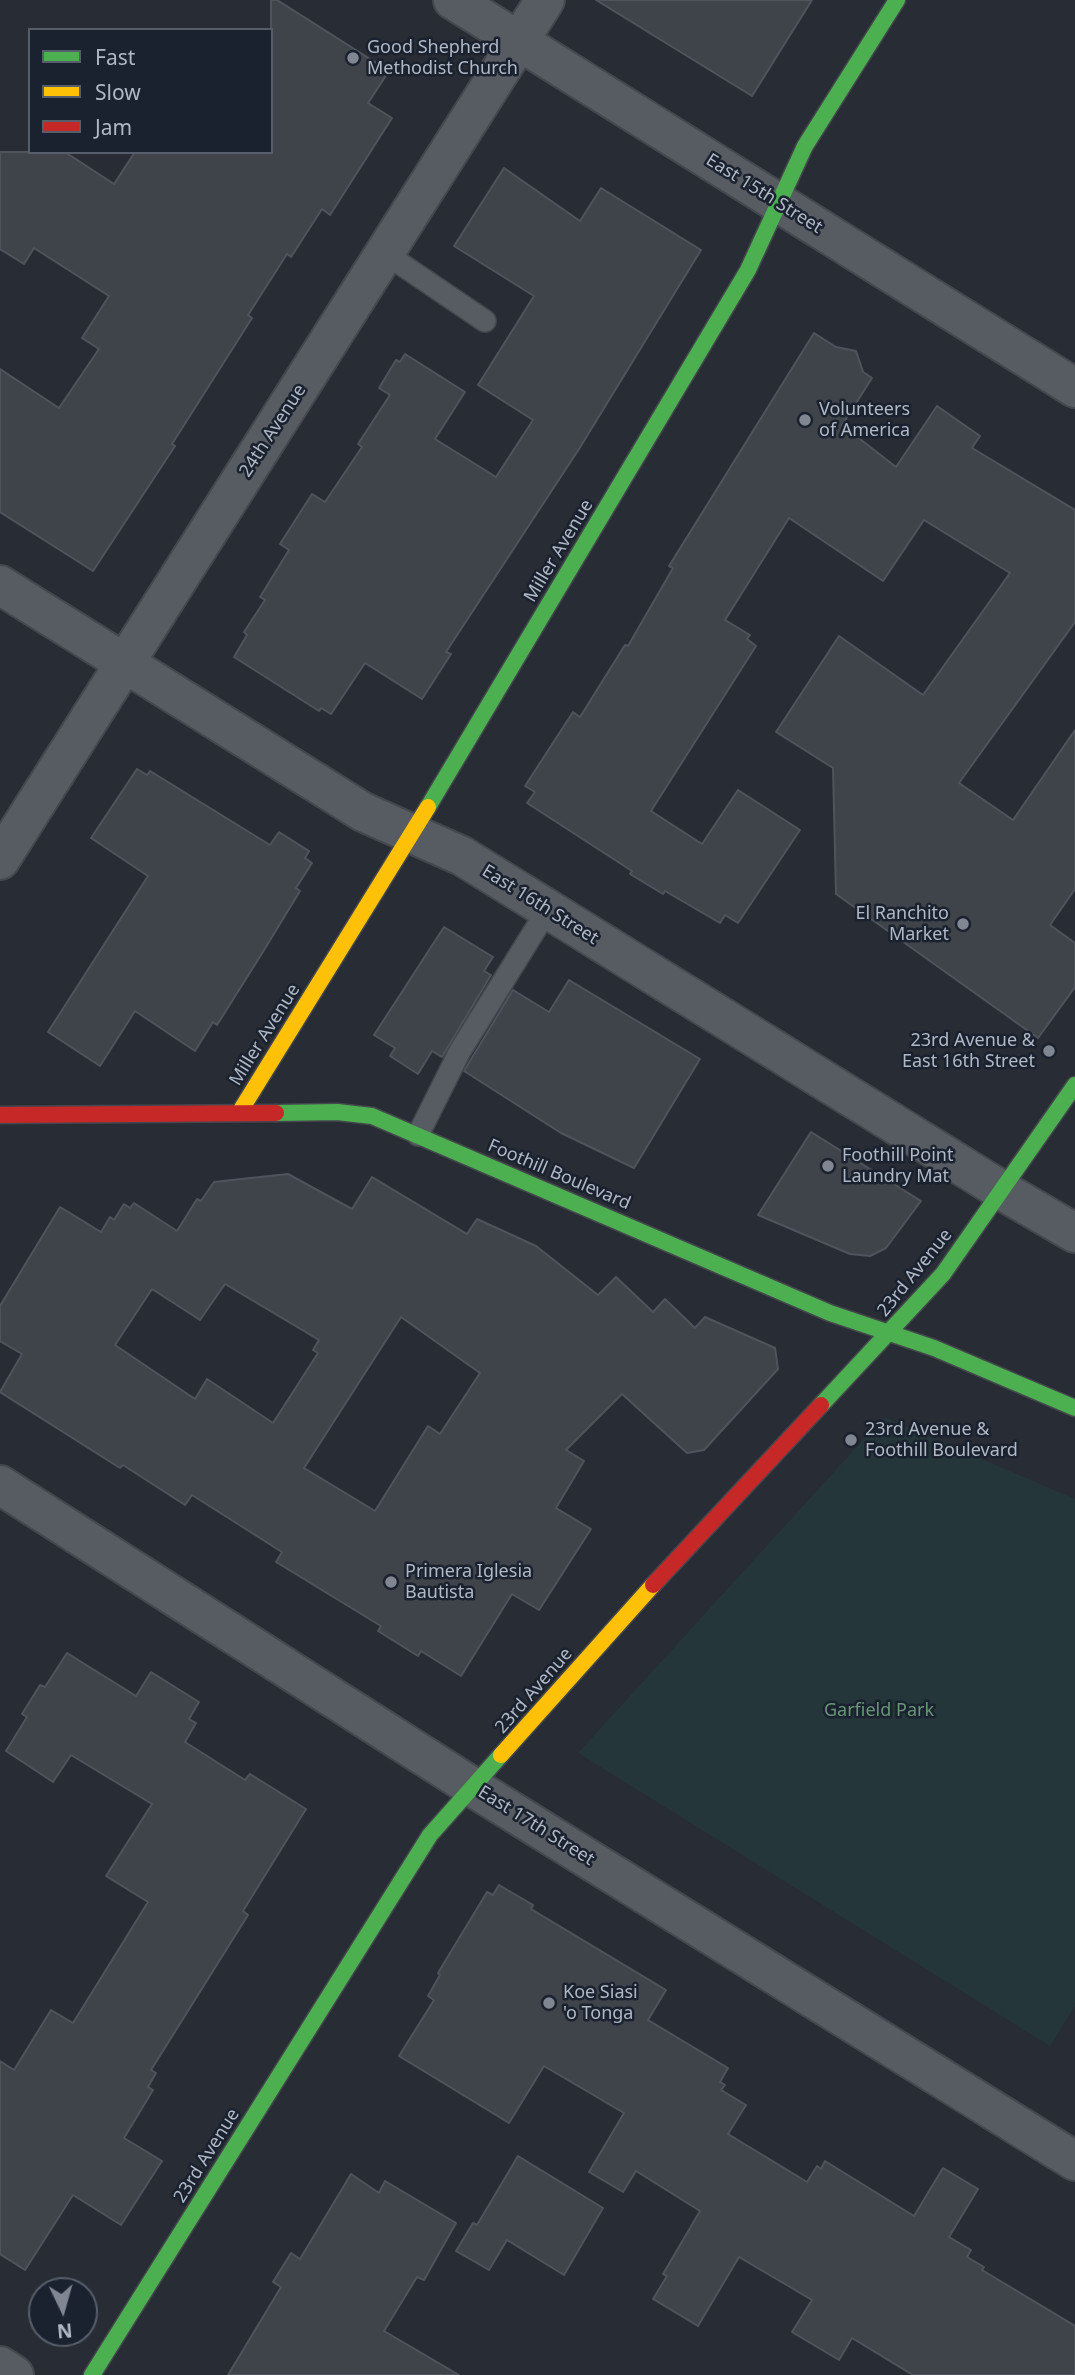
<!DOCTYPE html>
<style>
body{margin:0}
#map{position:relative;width:1075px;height:2375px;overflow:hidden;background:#282c34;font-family:"Noto Sans",sans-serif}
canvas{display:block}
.legend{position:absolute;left:28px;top:28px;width:245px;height:126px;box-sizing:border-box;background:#1b222f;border:2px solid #575e6b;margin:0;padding:9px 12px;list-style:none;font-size:21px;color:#b0b8c6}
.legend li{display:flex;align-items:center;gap:14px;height:35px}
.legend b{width:35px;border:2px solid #575e6b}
.north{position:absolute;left:28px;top:2277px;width:70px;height:70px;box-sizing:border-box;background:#1b222f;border:2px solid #575e6b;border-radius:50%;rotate:175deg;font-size:19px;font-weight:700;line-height:28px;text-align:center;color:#b0b8c6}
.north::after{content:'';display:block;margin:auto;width:24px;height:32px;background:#808793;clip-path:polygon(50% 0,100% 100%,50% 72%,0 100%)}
</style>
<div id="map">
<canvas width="1075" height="2375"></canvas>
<ul class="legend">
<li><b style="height:9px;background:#4caf50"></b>Fast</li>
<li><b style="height:9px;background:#ffc107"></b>Slow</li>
<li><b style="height:9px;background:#c62828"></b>Jam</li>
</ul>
<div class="north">N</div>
</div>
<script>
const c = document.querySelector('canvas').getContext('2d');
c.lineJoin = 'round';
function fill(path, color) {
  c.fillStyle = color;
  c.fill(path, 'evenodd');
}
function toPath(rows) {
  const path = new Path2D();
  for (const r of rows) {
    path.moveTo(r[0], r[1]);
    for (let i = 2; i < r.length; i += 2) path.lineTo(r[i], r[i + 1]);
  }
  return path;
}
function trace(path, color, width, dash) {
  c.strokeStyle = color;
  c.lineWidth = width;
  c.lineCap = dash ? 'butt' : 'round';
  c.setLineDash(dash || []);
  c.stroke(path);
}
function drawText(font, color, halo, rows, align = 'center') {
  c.font = font + ' "Noto Sans",sans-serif';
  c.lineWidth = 5;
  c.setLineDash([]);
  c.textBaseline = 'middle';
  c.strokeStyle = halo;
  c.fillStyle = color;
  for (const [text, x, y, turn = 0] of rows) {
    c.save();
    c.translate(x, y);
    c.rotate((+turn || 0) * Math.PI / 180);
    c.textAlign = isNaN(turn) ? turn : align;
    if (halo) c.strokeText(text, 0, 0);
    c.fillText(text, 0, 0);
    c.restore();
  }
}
fill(toPath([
 [884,1417,1075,1499,1075,2006,1050,2046,578,1753]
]), '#25363a');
const building = toPath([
 [271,0,277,0,389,71,368,103,392,118,330,215,322,209,291,257,287,254,248,315,252,318,172,444,175,446,93,571,0,512,0,369,59,408,99,349,82,338,109,296,34,248,24,264,0,249,0,152,65,152,114,184,135,152,271,152,271,0],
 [596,0,812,0,752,96,596,0],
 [504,168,580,221,601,188,701,250,579,449,446,652,451,654,422,699,365,663,331,714,321,708,319,711,234,657,247,635,244,632,265,600,260,597,289,550,280,544,312,494,325,502,362,447,358,444,390,395,379,388,396,360,400,362,405,354,465,392,435,439,496,477,533,420,478,385,534,296,454,246,504,168],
 [814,333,836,347,856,351,863,372,872,378,842,425,896,467,937,406,980,436,972,448,1075,510,1075,622,959,783,1013,820,1075,730,1075,889,1050,925,1075,943,1075,987,1038,1038,836,894,833,768,776,732,839,636,923,695,1010,573,924,520,883,581,789,518,725,620,750,635,747,639,756,646,651,811,702,844,738,790,800,830,738,923,725,915,720,923,665,891,663,894,630,874,632,871,527,803,535,792,525,786,573,712,580,717,625,645,628,646,673,568,669,566,814,333],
 [137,769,147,775,150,771,270,845,279,832,309,851,305,858,312,863,296,888,300,891,261,955,217,1025,213,1022,195,1051,135,1011,100,1066,48,1032,148,876,91,838,137,769],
 [444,927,493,957,484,971,491,975,442,1057,432,1051,418,1074,390,1056,395,1048,374,1035,444,927],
 [569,980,700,1059,634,1168,561,1133,464,1071,513,990,549,1012,569,980],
 [811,1132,921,1201,886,1248,870,1256,850,1254,758,1215,811,1132],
 [288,1174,352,1209,372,1177,467,1234,477,1219,536,1246,598,1295,616,1277,653,1312,665,1299,695,1328,705,1317,775,1348,778,1369,704,1450,687,1453,622,1394,566,1450,584,1461,556,1508,591,1529,539,1610,512,1594,461,1676,421,1651,418,1656,378,1631,381,1626,276,1562,282,1552,192,1495,185,1505,123,1465,120,1468,0,1392,22,1354,0,1341,0,1306,60,1207,101,1232,110,1217,114,1220,124,1204,130,1208,134,1203,177,1231,197,1199,201,1201,214,1182,288,1174],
 [225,1284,319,1340,313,1350,318,1353,273,1423,207,1379,195,1399,115,1345,152,1289,200,1320,225,1284],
 [401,1317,480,1373,440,1434,428,1426,375,1511,304,1468,401,1317],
 [67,1653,136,1696,151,1672,199,1702,189,1719,196,1723,185,1742,245,1780,250,1774,306,1809,243,1911,248,1915,151,2070,156,2073,148,2087,153,2090,124,2138,162,2161,121,2225,73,2195,25,2270,0,2254,0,2061,14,2070,51,2010,73,2023,148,1902,106,1876,152,1804,71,1755,53,1782,6,1751,27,1717,22,1714,40,1685,45,1687,67,1653],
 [499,1885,533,1905,531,1909,666,1990,648,2020,728,2068,720,2082,725,2085,721,2090,746,2105,728,2134,807,2182,817,2166,821,2169,825,2161,914,2216,943,2168,978,2189,949,2237,971,2250,967,2257,984,2267,982,2270,1075,2326,1075,2375,913,2375,852,2338,839,2360,792,2332,812,2300,739,2257,698,2326,653,2299,667,2276,663,2274,700,2211,636,2171,623,2192,589,2172,624,2113,544,2066,509,2123,399,2056,434,2000,428,1996,440,1975,438,1973,487,1892,493,1895,499,1885],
 [518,2156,603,2208,564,2275,507,2240,489,2270,456,2251,473,2223,477,2225,518,2156],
 [351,2174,379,2193,385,2181,456,2223,424,2280,417,2277,384,2331,459,2375,228,2375,281,2287,273,2282,291,2253,300,2259,351,2174]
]);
fill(building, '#3f434a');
trace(building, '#4f545c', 2);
const lane = toPath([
 [386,254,485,321],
 [418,1135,460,1051,548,909]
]);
const street = toPath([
 [453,0,1075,388],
 [0,585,363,812,462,856,1001,1190,1075,1233],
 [0,860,545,0],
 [0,1485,474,1788,1075,2161],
 [0,2366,14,2375]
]);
const fast = toPath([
 [428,807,748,270,805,146,897,0],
 [276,1113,337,1112,372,1116,830,1313,934,1348,1075,1408],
 [821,1405,943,1274,1075,1085],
 [92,2375,430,1835,501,1755]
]);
const slow = toPath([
 [239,1113,428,807],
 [501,1755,653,1585]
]);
const jam = toPath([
 [0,1115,276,1113],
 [653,1585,821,1405]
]);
trace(lane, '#44474d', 24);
trace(street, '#44474d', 42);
trace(fast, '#44474d', 19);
trace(slow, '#44474d', 19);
trace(jam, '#44474d', 19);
trace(lane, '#575b62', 21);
trace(street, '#575b62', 38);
trace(fast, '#4caf50', 16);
trace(slow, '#ffc107', 16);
trace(jam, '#c62828', 16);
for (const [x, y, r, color] of [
 [353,58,7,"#808793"],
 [805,420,7,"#808793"],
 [963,924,7,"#808793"],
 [1049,1051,7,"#808793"],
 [828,1166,7,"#808793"],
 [851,1440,7,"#808793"],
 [391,1582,7,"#808793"],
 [549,2003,7,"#808793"]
]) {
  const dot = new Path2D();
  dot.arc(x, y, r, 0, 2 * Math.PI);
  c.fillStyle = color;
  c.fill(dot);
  trace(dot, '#1b222f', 2.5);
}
drawText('18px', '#b0b8c6', '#1b222f', [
 ["Good Shepherd",367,48],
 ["Methodist Church",367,69],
 ["Volunteers",819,410],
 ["of America",819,431],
 ["El Ranchito",949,914,"right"],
 ["Market",949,935,"right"],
 ["23rd Avenue &",1035,1041,"right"],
 ["East 16th Street",1035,1062,"right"],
 ["Foothill Point",842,1156],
 ["Laundry Mat",842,1177],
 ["23rd Avenue &",865,1430],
 ["Foothill Boulevard",865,1451],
 ["Primera Iglesia",405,1572],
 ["Bautista",405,1593],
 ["Koe Siasi",563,1993],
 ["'o Tonga",563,2014]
], 'left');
drawText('18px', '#b0b8c6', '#1b222f', [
 ["East 15th Street",764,194,32],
 ["24th Avenue",273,431,-57],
 ["Miller Avenue",559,551,-59],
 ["East 16th Street",540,905,32],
 ["Miller Avenue",265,1035,-58],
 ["Foothill Boulevard",559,1175,23],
 ["23rd Avenue",915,1273,-51],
 ["23rd Avenue",534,1691,-49],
 ["East 17th Street",536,1826,32],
 ["23rd Avenue",207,2156,-58]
]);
drawText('18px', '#679775', '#1b222f', [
 ["Garfield Park",879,1711]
]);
</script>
